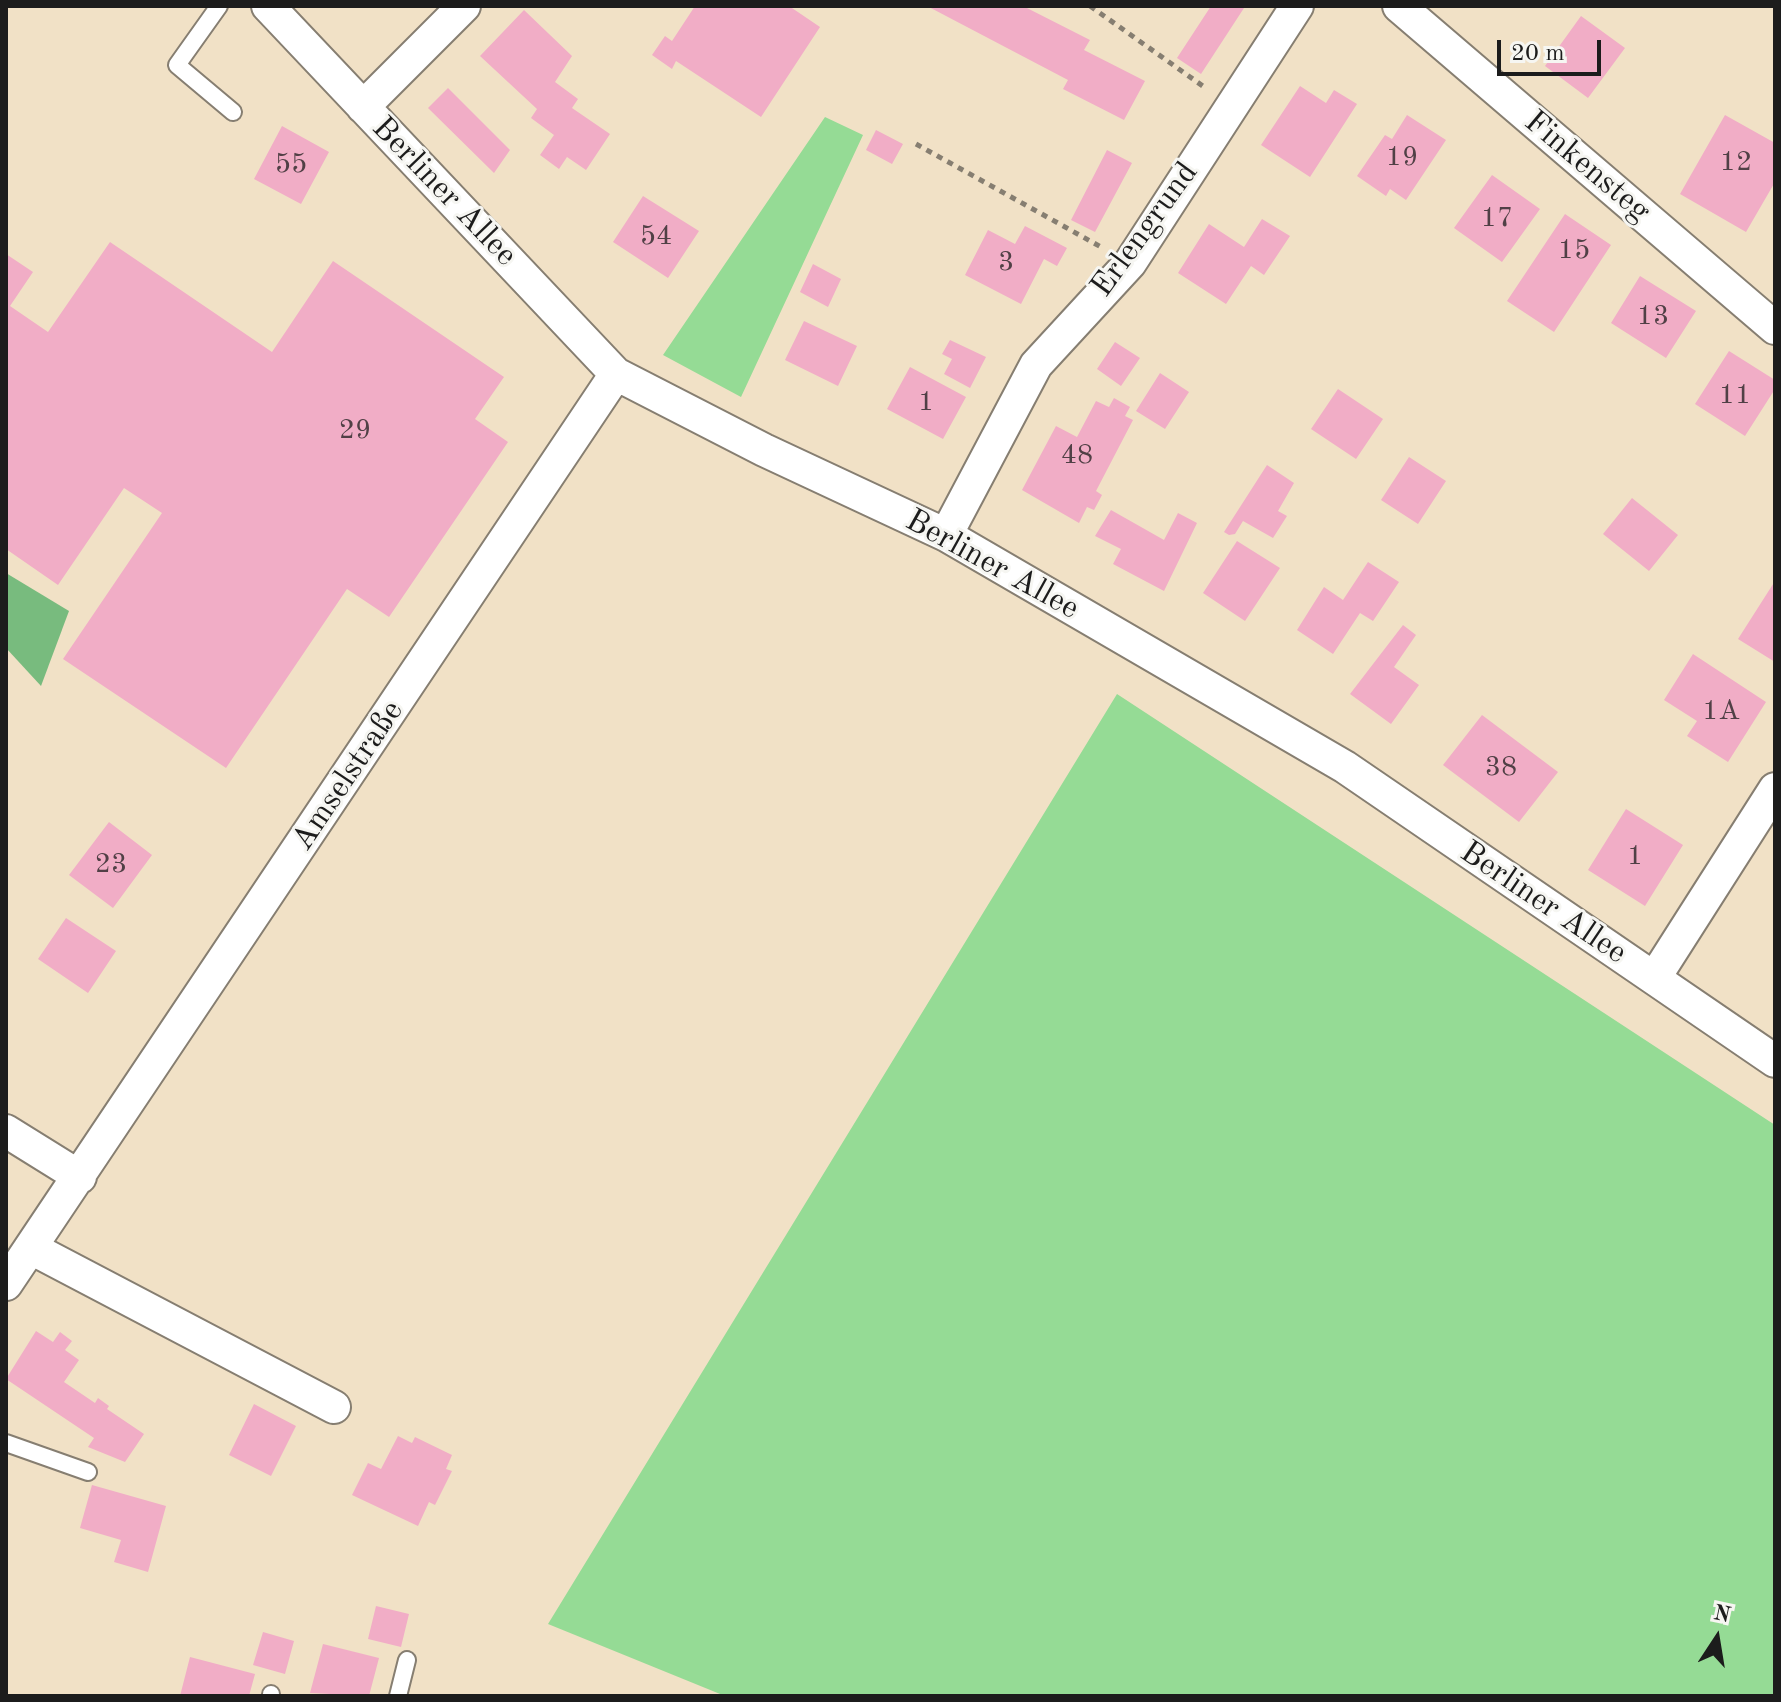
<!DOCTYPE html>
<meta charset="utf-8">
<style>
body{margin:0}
#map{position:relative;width:1781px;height:1702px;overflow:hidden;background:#f1e1c6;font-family:"Old Standard TT",serif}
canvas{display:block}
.frame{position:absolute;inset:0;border:8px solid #1c1c1c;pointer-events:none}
.north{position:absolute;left:1677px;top:1598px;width:80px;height:80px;-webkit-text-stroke:6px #f6f6f2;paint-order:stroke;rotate:12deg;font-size:22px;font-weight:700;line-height:32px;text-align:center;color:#1c1c1c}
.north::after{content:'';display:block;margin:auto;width:28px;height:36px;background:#1c1c1c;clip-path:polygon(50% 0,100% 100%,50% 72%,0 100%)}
.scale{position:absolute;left:1497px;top:40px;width:104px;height:36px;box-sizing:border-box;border:4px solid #1c1c1c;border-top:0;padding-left:10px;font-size:24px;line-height:28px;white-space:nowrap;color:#1c1c1c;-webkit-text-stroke:6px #f6f6f2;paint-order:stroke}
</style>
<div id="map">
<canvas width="1781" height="1702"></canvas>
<div class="frame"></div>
<div class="north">N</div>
<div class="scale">20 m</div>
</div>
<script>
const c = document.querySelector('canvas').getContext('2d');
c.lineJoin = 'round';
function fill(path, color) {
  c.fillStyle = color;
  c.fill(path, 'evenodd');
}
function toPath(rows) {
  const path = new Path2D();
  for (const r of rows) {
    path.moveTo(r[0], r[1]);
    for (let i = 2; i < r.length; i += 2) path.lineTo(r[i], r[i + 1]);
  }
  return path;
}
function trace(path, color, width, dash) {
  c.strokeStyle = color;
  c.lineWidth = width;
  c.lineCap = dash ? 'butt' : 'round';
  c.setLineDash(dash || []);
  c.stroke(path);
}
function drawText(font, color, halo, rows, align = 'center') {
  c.font = font + ' "Old Standard TT",serif';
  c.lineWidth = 6;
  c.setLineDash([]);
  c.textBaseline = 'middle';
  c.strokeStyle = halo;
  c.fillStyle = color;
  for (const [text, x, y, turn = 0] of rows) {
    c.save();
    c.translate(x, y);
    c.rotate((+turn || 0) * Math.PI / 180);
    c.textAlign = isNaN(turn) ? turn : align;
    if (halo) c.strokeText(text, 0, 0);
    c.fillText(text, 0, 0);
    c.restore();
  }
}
fill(toPath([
 [825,117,863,135,741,397,663,355],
 [1117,694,1775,1125,1775,1696,725,1696,548,1624]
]), '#95db95');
fill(toPath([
 [6,573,69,611,41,686,6,648]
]), '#78bb7e');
fill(toPath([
 [695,6,789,6,820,27,761,117,676,61,672,69,652,55,665,36,672,41],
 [927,6,1023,6,1090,40,1084,50,1145,81,1124,120,1063,89,1068,80],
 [1211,6,1244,8,1201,74,1177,58],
 [524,10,572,56,555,82,578,99,572,108,610,134,586,170,567,157,559,169,540,155,554,135,531,118,537,109,480,56],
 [1581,16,1625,48,1588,98,1545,66],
 [1300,86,1326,103,1334,90,1357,104,1310,177,1261,145],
 [448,88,510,150,494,173,428,108],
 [1407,115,1446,140,1406,200,1390,189,1386,196,1357,176,1385,135,1392,139],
 [1725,115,1775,143,1775,182,1746,232,1680,194],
 [282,126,329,152,301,204,254,179],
 [876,130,903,144,892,164,866,150],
 [1107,150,1132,163,1095,232,1071,220],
 [1492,175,1540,209,1502,262,1454,228],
 [643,196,699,231,668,278,613,242],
 [1565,214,1611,245,1554,332,1507,301],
 [1262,219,1290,236,1264,275,1251,266,1226,304,1178,273,1209,224,1244,247],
 [1025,226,1067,248,1057,266,1044,259,1021,304,965,275,988,230,1015,244],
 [110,242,272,352,333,261,504,377,475,419,508,442,389,617,347,589,226,768,63,659,162,513,124,488,58,585,6,549,6,254,33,272,10,306,48,332],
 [813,264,841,279,828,307,800,292],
 [1640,276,1696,311,1666,358,1611,323],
 [804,321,857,346,838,386,785,360],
 [950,340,986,357,970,388,944,374,952,359,942,354],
 [1115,342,1140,358,1121,386,1097,369],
 [1729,351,1775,380,1775,389,1745,436,1695,404],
 [910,367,966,397,943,439,887,409],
 [1160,373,1189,392,1165,429,1136,411],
 [1338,389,1383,419,1356,459,1311,429],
 [1114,398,1130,407,1125,416,1133,420,1096,491,1102,495,1094,510,1087,507,1079,523,1022,490,1056,426,1077,437,1096,401,1109,407],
 [1409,457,1446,481,1418,524,1381,500],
 [1267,465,1294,483,1278,511,1287,516,1273,538,1243,521,1235,534,1229,535,1224,532],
 [1632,498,1678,535,1649,571,1603,534],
 [1111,510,1164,540,1178,513,1197,523,1164,591,1113,564,1121,549,1095,536],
 [1237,541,1280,568,1245,621,1203,593],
 [1368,562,1399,582,1373,621,1360,613,1333,654,1297,630,1324,587,1343,600],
 [1775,581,1775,662,1738,639],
 [1403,625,1416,635,1394,667,1419,685,1391,724,1350,694],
 [1693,654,1766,702,1728,762,1687,736,1697,721,1664,700],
 [1482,715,1558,772,1519,822,1443,765],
 [1626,809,1683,845,1645,906,1588,870],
 [109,822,152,855,113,908,69,875],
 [66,918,116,951,88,993,38,959],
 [36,1331,53,1342,60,1332,72,1341,65,1350,79,1360,64,1382,95,1403,98,1398,109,1406,107,1409,144,1434,125,1462,88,1447,94,1438,6,1379],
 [254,1404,296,1426,271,1476,229,1455],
 [398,1436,412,1443,415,1437,452,1455,446,1469,452,1471,435,1505,429,1502,418,1526,352,1495,368,1463,381,1469],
 [92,1485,166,1506,148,1572,114,1562,121,1540,80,1528],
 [376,1606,409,1614,401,1647,368,1639],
 [263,1632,294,1641,285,1674,253,1665],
 [323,1644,379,1658,369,1696,310,1693],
 [190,1657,255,1674,249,1696,180,1696]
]), '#f1adc6');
const service = toPath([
 [219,6,177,65,233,112],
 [6,1443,88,1472],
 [271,1696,271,1694],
 [398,1696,407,1660]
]);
const minor = toPath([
 [268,6,616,374,764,450,946,535,1345,767,1775,1061],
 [1399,6,1775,328],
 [363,107,464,6],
 [946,535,1036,365,1130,263,1297,6],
 [1655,977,1775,789],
 [6,1131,80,1177],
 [31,1248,334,1407],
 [6,1284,616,374]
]);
trace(service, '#867e71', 20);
trace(minor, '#867e71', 36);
trace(toPath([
 [1090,6,1207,89],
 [916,144,1101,247]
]), '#867e71', 5, [6, 6]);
trace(service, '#fff', 16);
trace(minor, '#fff', 32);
drawText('28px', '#514046', null, [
 ["19",1402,158],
 ["12",1736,163],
 ["55",291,165],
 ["17",1497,219],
 ["54",656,237],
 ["15",1574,251],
 ["3",1006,263],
 ["13",1653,317],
 ["11",1735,396],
 ["1",926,403],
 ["29",355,431],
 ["48",1077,456],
 ["1A",1721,712],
 ["38",1501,768],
 ["1",1635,857],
 ["23",111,865]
]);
drawText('32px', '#1c1c1c', '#f6f6f2', [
 ["Finkensteg",1587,167,40],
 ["Berliner Allee",444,192,46],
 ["Erlengrund",1145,230,-54],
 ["Berliner Allee",992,565,29],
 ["Amselstraße",348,776,-56],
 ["Berliner Allee",1543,903,34]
]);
</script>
